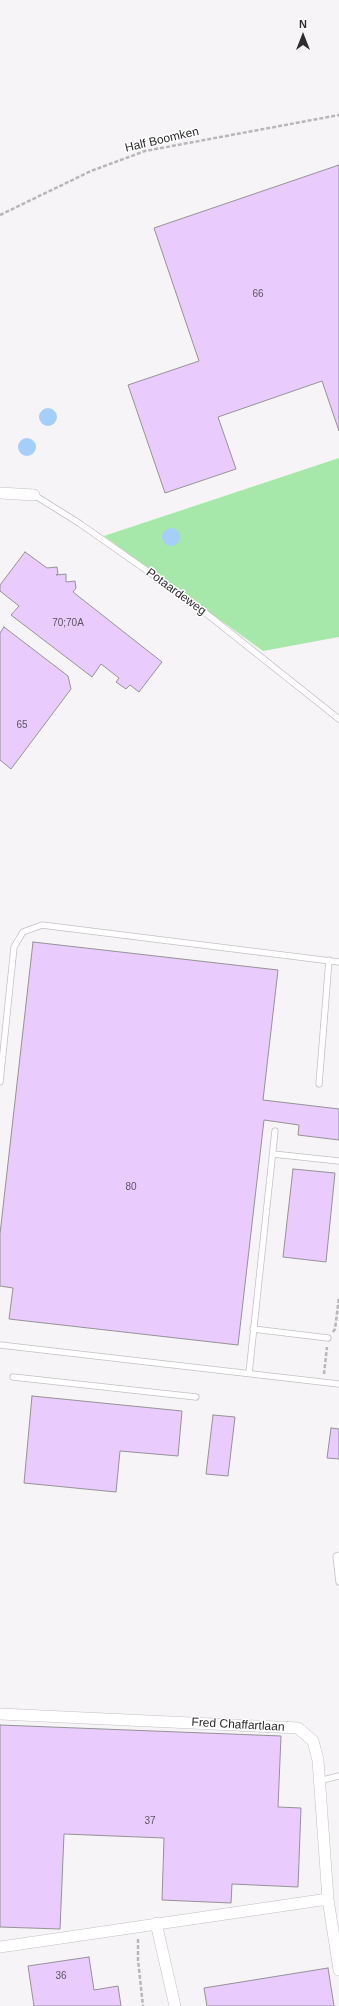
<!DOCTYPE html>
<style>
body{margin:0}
#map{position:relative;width:339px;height:2006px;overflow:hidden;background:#f7f4f8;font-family:Helvetica,sans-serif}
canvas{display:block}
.north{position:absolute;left:283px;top:16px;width:40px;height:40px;-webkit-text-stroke:3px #fff;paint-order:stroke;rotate:0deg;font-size:11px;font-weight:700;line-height:16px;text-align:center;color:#2d2c2e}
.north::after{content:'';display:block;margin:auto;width:14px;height:18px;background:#2d2c2e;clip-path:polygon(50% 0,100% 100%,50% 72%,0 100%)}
</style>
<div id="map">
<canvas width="339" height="2006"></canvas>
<div class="north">N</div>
</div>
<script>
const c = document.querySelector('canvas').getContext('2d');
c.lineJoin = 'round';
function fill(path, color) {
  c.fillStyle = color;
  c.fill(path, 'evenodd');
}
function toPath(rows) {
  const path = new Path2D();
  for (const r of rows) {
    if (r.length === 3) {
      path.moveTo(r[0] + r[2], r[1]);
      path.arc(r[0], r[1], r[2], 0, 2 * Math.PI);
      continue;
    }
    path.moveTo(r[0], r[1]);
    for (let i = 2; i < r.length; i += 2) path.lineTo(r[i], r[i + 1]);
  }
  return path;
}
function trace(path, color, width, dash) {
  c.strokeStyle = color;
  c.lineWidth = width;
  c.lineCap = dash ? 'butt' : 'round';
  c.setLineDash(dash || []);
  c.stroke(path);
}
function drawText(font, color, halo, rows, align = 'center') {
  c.font = font + ' Helvetica,sans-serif';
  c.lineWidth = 3;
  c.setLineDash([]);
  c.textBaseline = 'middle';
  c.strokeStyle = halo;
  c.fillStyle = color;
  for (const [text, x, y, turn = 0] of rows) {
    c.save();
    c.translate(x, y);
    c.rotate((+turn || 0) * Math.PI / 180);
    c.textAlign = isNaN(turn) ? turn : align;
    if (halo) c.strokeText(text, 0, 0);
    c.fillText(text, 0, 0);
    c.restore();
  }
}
fill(toPath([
 [339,458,339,637,263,651,104,536]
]), '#a5e8aa');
fill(toPath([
 [48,417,9],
 [27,447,9],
 [171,537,9]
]), '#a6cefa');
const building = toPath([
 [339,165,339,431,322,381,218,417,236,469,165,493,128,385,199,361,154,228,339,165],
 [25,552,47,568,57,567,58,574,56,575,66,574,66,582,75,581,76,588,73,592,162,662,139,692,130,685,126,689,116,682,119,678,101,664,92,677,11,615,19,606,0,591,0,585,25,552],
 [4,627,68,676,71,689,11,769,0,760,0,633,4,627],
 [33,942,278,970,263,1100,339,1109,339,1140,298,1135,299,1125,264,1120,238,1345,9,1319,13,1288,0,1286,0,1234,33,942],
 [293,1169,335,1173,326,1262,283,1257,293,1169],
 [32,1396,182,1411,178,1456,120,1451,116,1492,24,1483,32,1396],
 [213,1415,235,1417,228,1476,206,1474,213,1415],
 [331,1428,339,1429,339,1459,327,1458,331,1428],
 [0,1725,281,1736,278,1807,301,1808,298,1887,232,1884,231,1903,162,1900,164,1838,64,1834,60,1929,0,1927,0,1725],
 [89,1957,94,1990,118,1986,121,2006,34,2006,28,1966,89,1957],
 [328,1968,334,2006,207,2006,204,1988,328,1968]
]);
fill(building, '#eacbfd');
trace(building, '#949296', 1);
const lane = toPath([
 [34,495,79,523,193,603,339,719],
 [0,1082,14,947,23,932,42,925,339,962],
 [319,1084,329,960],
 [273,1154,339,1161],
 [253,1329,328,1338],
 [0,1345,339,1384],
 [249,1373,275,1131],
 [13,1377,196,1397],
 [339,1555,336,1556,339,1582],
 [319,1781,339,1776]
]);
const street = toPath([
 [0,493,34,495],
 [0,1714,298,1728,313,1741,318,1760,328,1899,339,1970],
 [156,1923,175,2006],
 [0,1947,328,1899]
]);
trace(lane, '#c3c0c4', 7);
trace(street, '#c3c0c4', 12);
trace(toPath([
 [0,215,91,171,145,151,339,115],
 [333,1332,335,1329,339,1297],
 [324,1374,327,1347],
 [138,1939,138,1960,143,2006]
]), '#b9b6ba', 2.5, [4, 2]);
trace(lane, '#fff', 5.5);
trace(street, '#fff', 11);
drawText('10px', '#5c5462', null, [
 ["66",258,294],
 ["70;70A",68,623],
 ["65",22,725],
 ["80",131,1187],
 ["37",150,1821],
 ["36",61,1976]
]);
drawText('12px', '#2d2c2e', '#fff', [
 ["Half Boomken",162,140,-13],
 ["Potaardeweg",176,592,36],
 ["Fred Chaffartlaan",238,1725,3]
]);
</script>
